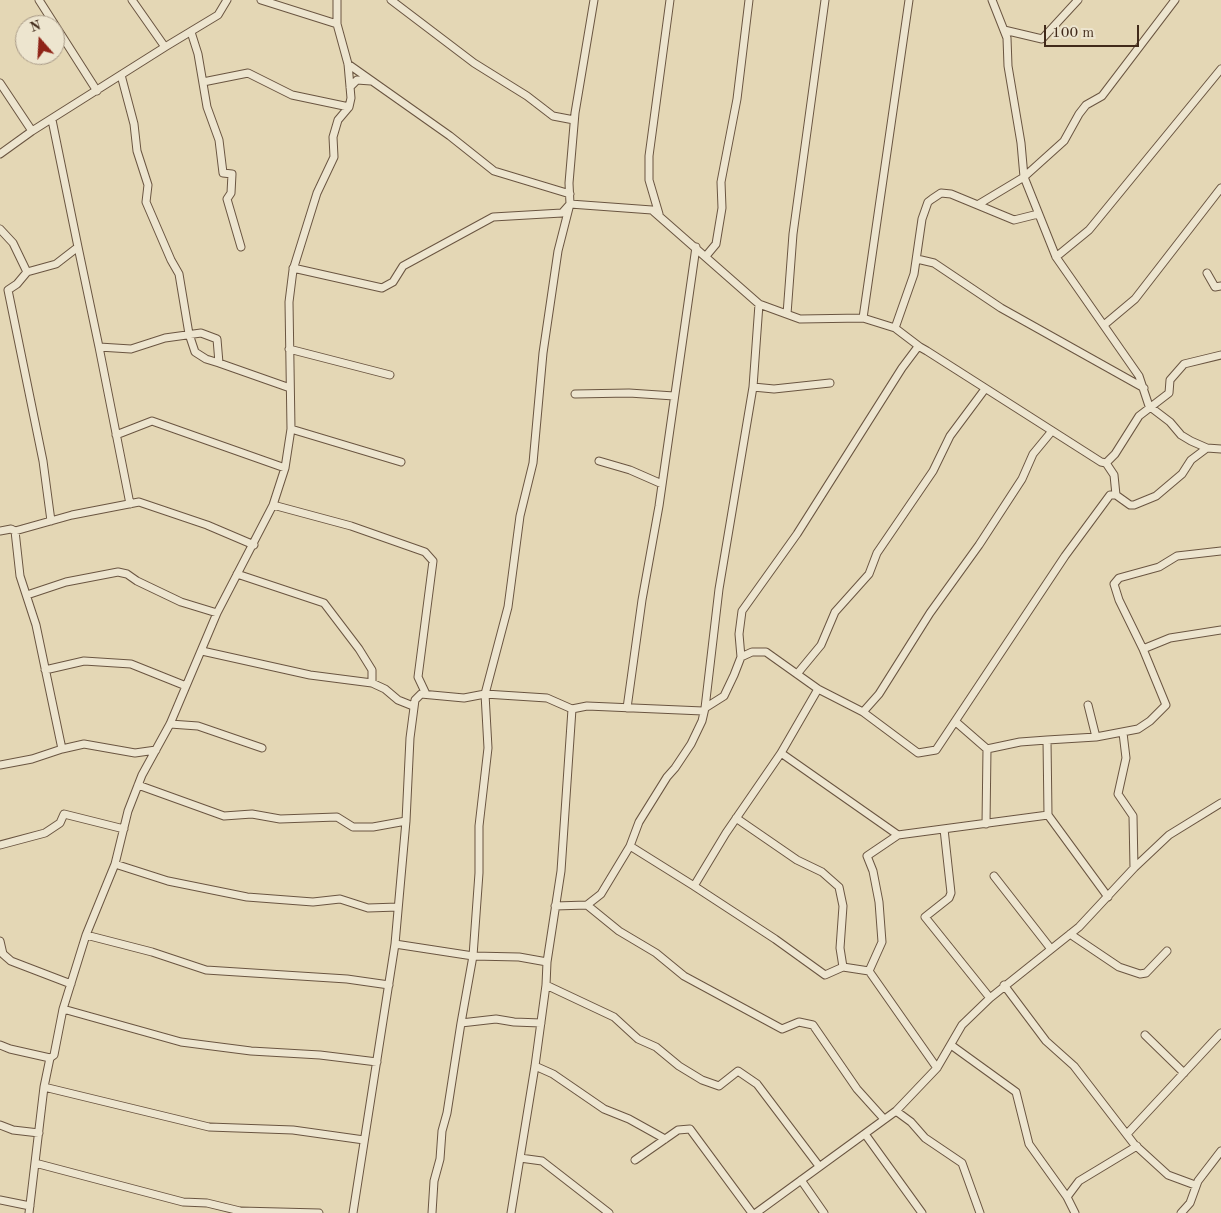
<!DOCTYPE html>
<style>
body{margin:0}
#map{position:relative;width:1221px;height:1213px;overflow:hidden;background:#e4d7b5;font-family:"Old Standard TT",serif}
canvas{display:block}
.north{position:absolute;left:15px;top:15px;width:50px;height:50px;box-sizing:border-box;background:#ede5cf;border:1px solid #a89a87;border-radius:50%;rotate:341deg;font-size:14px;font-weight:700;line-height:20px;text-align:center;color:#412a1a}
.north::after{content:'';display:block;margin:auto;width:18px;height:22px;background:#8f2418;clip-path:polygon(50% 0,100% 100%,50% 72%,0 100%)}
.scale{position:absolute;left:1044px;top:25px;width:95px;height:22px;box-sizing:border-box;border:2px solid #412a1a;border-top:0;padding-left:6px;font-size:15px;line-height:18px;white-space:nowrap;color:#412a1a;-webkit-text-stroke:4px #ede5cf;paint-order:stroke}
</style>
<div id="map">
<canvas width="1221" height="1213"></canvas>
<div class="north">N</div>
<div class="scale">100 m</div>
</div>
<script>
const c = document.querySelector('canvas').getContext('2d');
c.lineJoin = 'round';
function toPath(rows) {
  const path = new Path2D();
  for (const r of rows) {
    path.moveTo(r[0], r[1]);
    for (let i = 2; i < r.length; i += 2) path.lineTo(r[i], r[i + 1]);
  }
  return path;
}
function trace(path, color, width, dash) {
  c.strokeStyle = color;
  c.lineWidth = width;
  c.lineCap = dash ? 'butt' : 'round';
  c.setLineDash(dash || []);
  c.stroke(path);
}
const street = toPath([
 [39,0,97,91],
 [261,0,337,24],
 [391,0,474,63,527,96,553,116,574,120],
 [992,0,1007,38,1008,66,1021,143,1024,177,1056,257,1139,376,1149,406,1170,422,1181,435,1191,441,1207,448,1221,449],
 [1004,30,1042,39,1078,0],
 [191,32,198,54,207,107,219,140,223,173,232,174,231,193,227,199,241,247],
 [165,47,218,15,227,0],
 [348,64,450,136,494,171,570,194],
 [121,75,134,124,137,151,148,185,146,202,171,260,179,274,189,334,195,352,206,359,219,363],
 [203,82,248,73,292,95,349,107],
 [0,83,32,131],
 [350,87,357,80,371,81],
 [0,154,32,131,165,47,132,0],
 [979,204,1024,177,1064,141,1079,114,1086,105,1102,96,1175,0],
 [659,214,649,180,649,156,670,0],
 [0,229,13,243,27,272,17,284,8,290,43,461,51,521],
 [78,247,99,347,131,349,165,338,201,333,217,339,219,363,290,388],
 [706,256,716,244,722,208,721,182,737,99,749,0],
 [1056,257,1089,230,1221,69],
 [917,259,934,263,1001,308,1144,388],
 [293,268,382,288,393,282,403,266,493,217,562,213,570,204,652,210,759,304,800,319,863,318,895,328,920,347],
 [27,272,56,264,78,247,52,120],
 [1207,273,1215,287,1221,286],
 [787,314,793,234,825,0],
 [863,318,909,0],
 [1104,325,1135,299,1221,188],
 [895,328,914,274,922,219,928,202,932,199,941,193,951,194,1014,220,1038,214],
 [99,347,130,504],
 [289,349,390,375],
 [753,387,774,389,830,383],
 [575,394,629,393,674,396],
 [291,429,401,462],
 [116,435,152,421,285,468],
 [599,461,630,470,662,484],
 [1106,463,1114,475,1116,495],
 [273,505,351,526,425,552,433,561,418,677,426,694],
 [0,531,11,529,15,531,72,515,139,502,207,525,254,545],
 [237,574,324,603,359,649,372,670,372,683],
 [27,595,66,582,118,572,127,574,137,581,181,602,217,613],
 [1143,649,1119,600,1114,584,1119,578,1159,567,1177,556,1221,551],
 [202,651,310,675,372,683,385,689,398,700,413,706],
 [741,657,752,652,766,652,818,689,863,712,918,753,936,750,1065,556,1110,495,1116,495,1130,505,1134,505,1156,496,1182,474,1191,460,1207,448],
 [45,670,84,661,131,664,186,686],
 [797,674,821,645,835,612,869,574,877,553,933,471,950,436,985,389],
 [1088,705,1096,737],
 [627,708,642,600,659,506,696,247],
 [705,708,719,589,753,387,759,304],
 [572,709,587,706,703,711],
 [863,712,879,694,930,613,979,545,1022,479,1033,454,1052,431],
 [956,722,987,749],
 [170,724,198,726,262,748],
 [1123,733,1126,758,1118,794,1133,816,1134,868],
 [62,749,84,744,135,753,156,750],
 [781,753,818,689],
 [0,765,32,759,62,749,36,625,20,576,15,531],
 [138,785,224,816,252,814,280,819,337,817,353,827,373,827,406,821],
 [1048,815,1108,897],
 [736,818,797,860,822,872,839,887,843,906,840,948,843,967],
 [986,824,987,749,1020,742,1047,740],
 [944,829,951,893,949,898,925,917,990,998],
 [898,835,781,753,726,833,694,886,630,846,639,822,667,777,675,768,691,744,702,721,705,708,724,696,734,675,741,657,739,634,742,611,797,534,902,368,917,348,920,347,927,351,1101,462,1106,463,1115,454,1139,416,1169,393,1170,380,1184,364,1221,355],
 [0,845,45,833,60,823,64,814,124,829],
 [115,864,168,881,247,897,313,902,340,899,368,908,398,907],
 [994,876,1051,949],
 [694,886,775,939,825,975,843,967,869,971],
 [587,905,619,931,656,953,684,976,782,1029,799,1022,813,1025,857,1089,884,1119],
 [555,906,587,905,601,894,630,846],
 [1070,934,1119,967,1140,974,1146,973,1167,951],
 [86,935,152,952,206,970,347,979,389,985],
 [0,941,3,954,11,961,71,984],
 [395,944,473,956,519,957,547,962],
 [546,985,614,1017,638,1039,656,1047,679,1066,702,1080,719,1086,738,1071,757,1084,819,1166],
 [1004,985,1046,1041,1074,1066,1134,1144,1168,1175,1195,1185],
 [63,1009,181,1042,251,1051,320,1055,377,1062],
 [461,1023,473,956,479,873,479,826,488,748,485,694,508,607,520,516,533,463,543,353,558,251,570,204,569,183,575,113,594,0],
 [1145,1035,1184,1073],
 [0,1045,10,1049,50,1058],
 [951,1045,1016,1092,1029,1144,1067,1197,1075,1213],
 [535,1066,553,1074,604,1109,629,1119,665,1139],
 [937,1068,869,971,882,942,879,902,873,871,867,856,898,835,1048,815,1047,740,1096,737,1138,729,1150,721,1166,705,1143,649,1170,638,1221,630],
 [44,1087,209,1127,293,1130,364,1140],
 [896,1111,911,1122,925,1138,962,1163,980,1213],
 [0,1125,13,1130,39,1133],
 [865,1134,922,1213],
 [1127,1134,1221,1033],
 [520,1158,542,1161,609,1213],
 [635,1160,678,1130,690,1129,752,1213],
 [35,1163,183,1202,207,1203,240,1211,319,1213],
 [801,1180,824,1213],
 [1067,1197,1079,1181,1137,1146],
 [0,1200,30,1206],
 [29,1213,44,1087,50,1058,54,1055,63,1009,86,935,115,864,128,811,142,775,170,724,217,613,273,505,285,468,291,429,289,302,293,270,317,193,334,157,333,137,338,120,349,107,351,98,348,64,337,24,337,0],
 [353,1213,395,944,406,821,410,738,415,700,421,694,464,698,485,694,547,698,572,709],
 [432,1213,434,1181,440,1159,442,1131,447,1113,461,1023,496,1019,514,1022,541,1023],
 [511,1213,535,1066,546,985,547,962,561,871,572,709],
 [756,1213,896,1111,937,1068,962,1025,990,998,1079,927,1134,868,1169,835,1221,803],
 [1181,1213,1190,1203,1198,1181,1221,1151]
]);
trace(street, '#6a5541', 9);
trace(street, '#ede5cf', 7);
</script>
